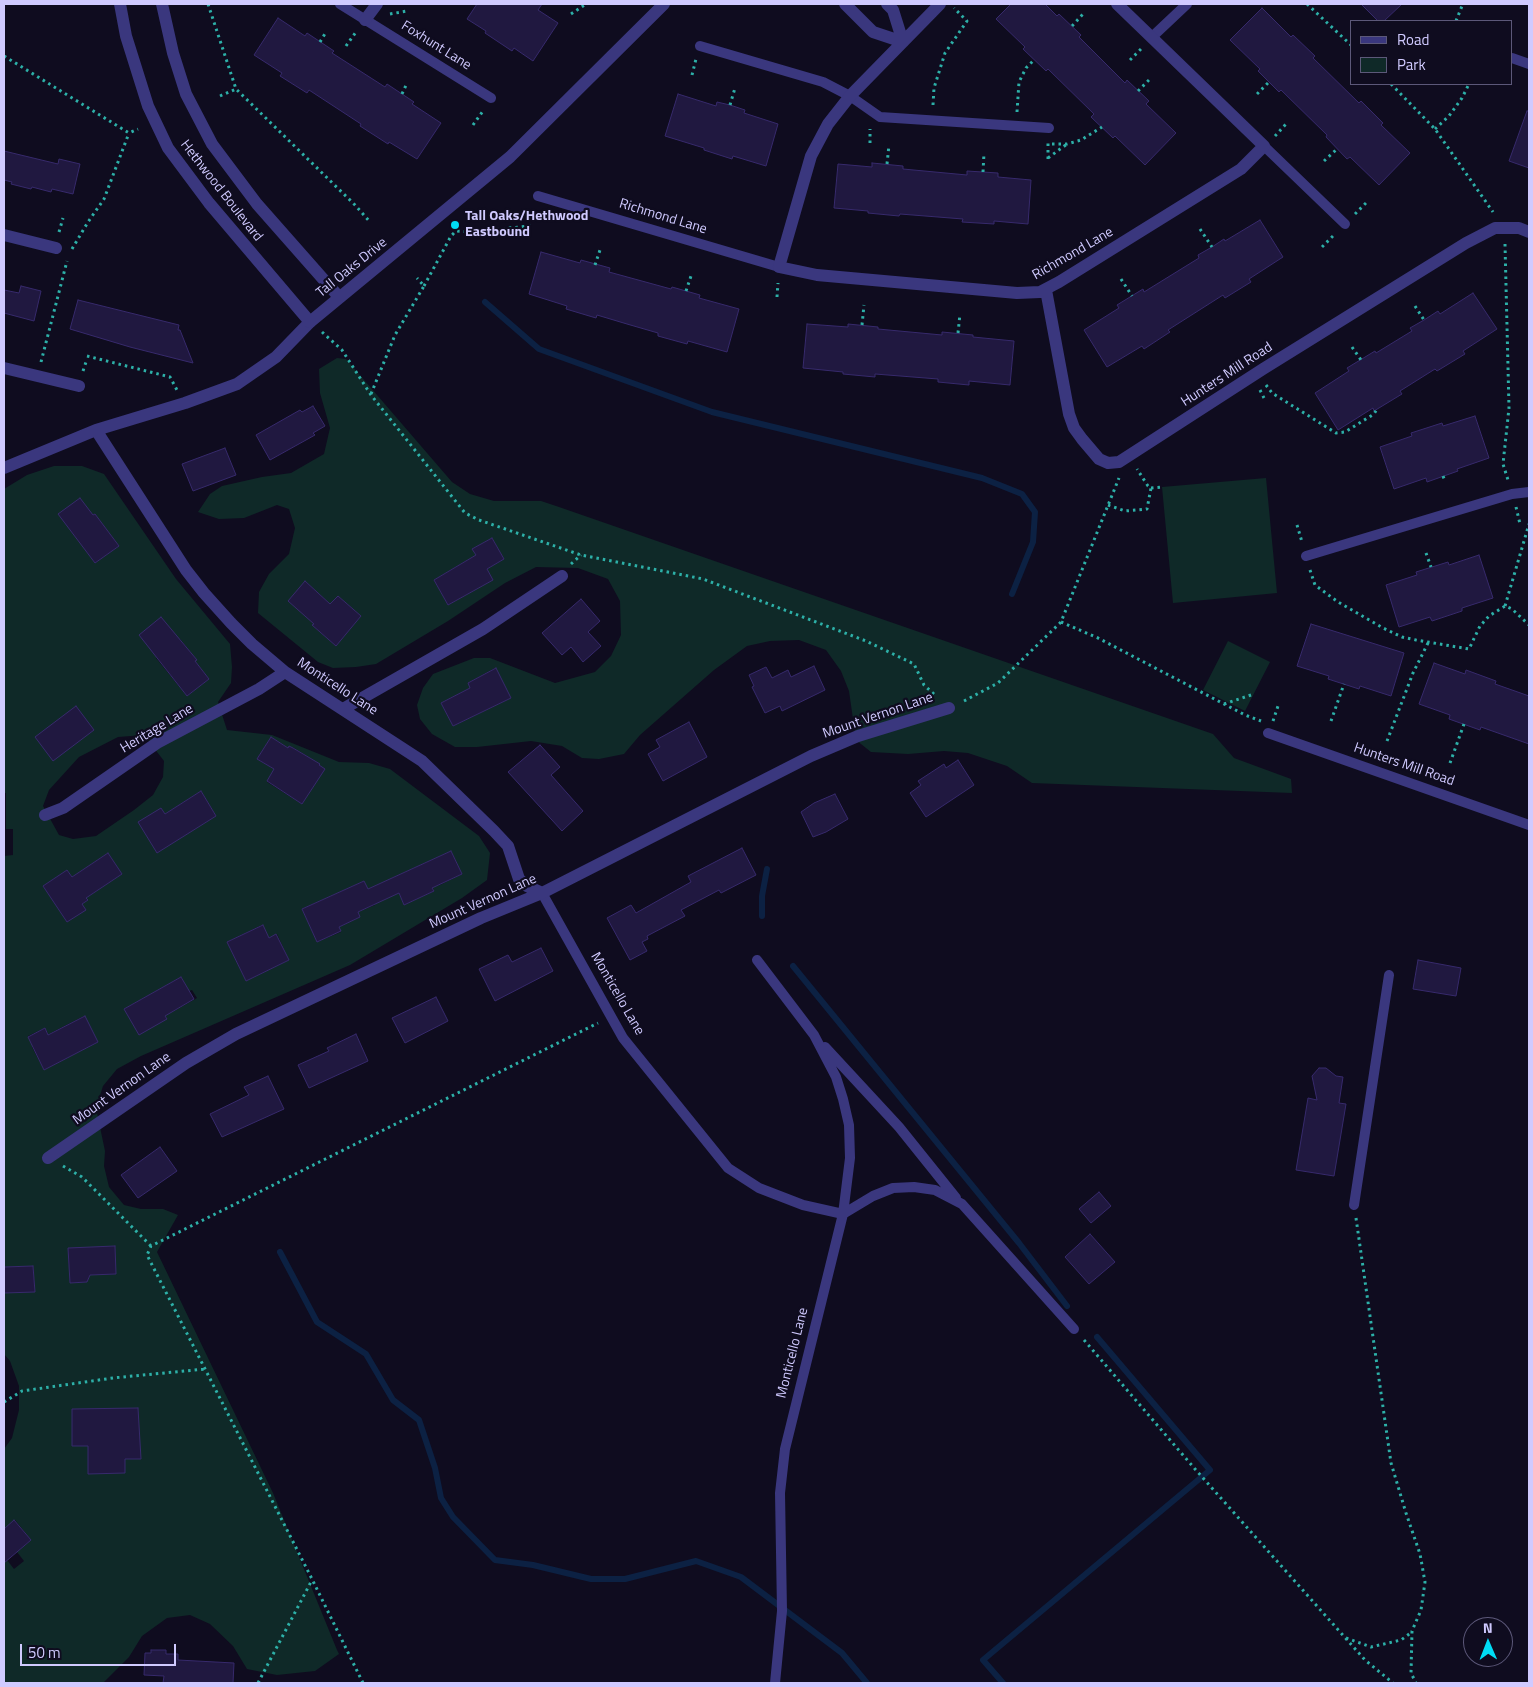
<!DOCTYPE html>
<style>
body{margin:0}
#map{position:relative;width:1533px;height:1687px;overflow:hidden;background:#0f0c1f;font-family:"Titillium Web",sans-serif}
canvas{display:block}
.frame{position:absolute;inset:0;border:5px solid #d0caff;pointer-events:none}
.legend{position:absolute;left:1350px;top:20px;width:162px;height:65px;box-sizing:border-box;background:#0f0c1f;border:1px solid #5c5879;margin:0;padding:6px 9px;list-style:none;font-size:15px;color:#d0caff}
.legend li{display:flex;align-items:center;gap:10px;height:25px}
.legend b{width:25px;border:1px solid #5c5879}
.north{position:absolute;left:1463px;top:1617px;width:50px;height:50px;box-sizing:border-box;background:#0f0c1f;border:1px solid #5c5879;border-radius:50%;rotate:359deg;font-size:14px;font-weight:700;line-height:20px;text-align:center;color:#d0caff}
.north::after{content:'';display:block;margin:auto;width:18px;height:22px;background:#00dcf5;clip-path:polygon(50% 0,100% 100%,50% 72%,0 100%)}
.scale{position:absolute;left:20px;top:1644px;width:156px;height:22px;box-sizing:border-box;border:2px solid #d0caff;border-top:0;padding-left:6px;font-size:15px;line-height:18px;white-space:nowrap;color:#d0caff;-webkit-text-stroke:4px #0f0c1f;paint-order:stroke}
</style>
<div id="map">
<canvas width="1533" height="1687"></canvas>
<div class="frame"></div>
<ul class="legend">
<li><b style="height:6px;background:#3a377e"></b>Road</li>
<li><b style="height:14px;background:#0f2928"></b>Park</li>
</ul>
<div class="north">N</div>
<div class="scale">50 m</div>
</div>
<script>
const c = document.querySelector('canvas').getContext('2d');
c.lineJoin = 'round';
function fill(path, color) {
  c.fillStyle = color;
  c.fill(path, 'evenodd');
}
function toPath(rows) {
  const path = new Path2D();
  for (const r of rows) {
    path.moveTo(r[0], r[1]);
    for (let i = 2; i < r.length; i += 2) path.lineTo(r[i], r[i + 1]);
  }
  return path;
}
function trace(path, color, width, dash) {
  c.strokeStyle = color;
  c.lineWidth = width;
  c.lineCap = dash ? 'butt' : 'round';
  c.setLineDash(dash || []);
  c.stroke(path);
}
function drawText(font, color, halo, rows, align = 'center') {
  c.font = font + ' "Titillium Web",sans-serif';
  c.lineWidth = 4.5;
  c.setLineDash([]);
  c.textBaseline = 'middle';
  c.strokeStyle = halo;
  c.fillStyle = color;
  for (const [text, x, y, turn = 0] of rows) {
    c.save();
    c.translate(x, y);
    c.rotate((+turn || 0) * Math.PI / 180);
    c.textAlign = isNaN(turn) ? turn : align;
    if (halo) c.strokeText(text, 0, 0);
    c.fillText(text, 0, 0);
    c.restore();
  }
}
fill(toPath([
 [337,358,346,359,452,482,470,494,494,501,541,501,559,507,1213,734,1234,758,1291,779,1292,793,1032,783,1007,766,968,753,944,751,908,754,871,752,856,740,849,691,841,671,826,650,799,640,770,641,747,646,714,670,640,735,624,754,599,759,582,758,562,746,531,741,477,747,455,747,432,734,420,719,417,705,423,688,433,674,474,658,490,658,555,683,595,672,611,656,621,635,620,601,608,579,578,568,536,567,505,583,448,621,376,664,356,667,333,668,318,662,258,613,259,592,269,574,289,554,295,528,289,509,277,505,244,518,219,519,198,512,210,494,222,486,262,477,291,473,324,454,330,428,320,393,319,369],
 [492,538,504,559,487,569,492,580,448,605,434,580,476,555,473,549],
 [305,581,330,604,338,596,361,616,336,646,313,626,316,621],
 [495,668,511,698,453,726,441,703,470,688,468,683],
 [54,466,82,466,104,474,176,579,230,644,232,667,231,683,218,702,227,730,272,735,339,762,369,763,390,769,479,836,490,853,487,880,462,898,350,965,141,1056,117,1069,103,1086,96,1108,105,1151,104,1166,109,1187,124,1205,141,1209,163,1209,178,1215,157,1252,273,1493,337,1650,339,1654,315,1671,277,1675,247,1669,233,1646,210,1624,190,1615,167,1618,142,1636,129,1657,103,1683,4,1683,4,1563,7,1560,14,1569,24,1561,17,1552,31,1540,15,1520,4,1529,4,1449,12,1438,19,1410,19,1386,10,1361,4,1354,4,1293,35,1291,33,1266,4,1267,4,856,13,855,13,829,6,829,6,793,4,793,4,489,27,475],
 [59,514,95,514,119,546,95,563],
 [180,639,196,659,195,661,209,679,187,696,156,658],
 [144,735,164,761,163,777,153,795,134,810,96,836,73,839,59,835,43,806,49,790,79,757,118,737],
 [271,737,288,748,289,746,294,748,319,764,319,765,324,769,302,804,267,782,274,769,257,759],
 [201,791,216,816,157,852,161,808,165,814],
 [451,851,462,874,440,885,432,886,434,891,404,905,392,878],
 [108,853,122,874,86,898,88,900,82,904,67,922,43,886,67,870,72,877],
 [364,881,375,905,358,912,360,917,339,927,341,932,317,942,302,909],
 [262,925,269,938,277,934,289,960,246,981,227,942],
 [181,977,189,991,192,990,197,998,174,1011,163,1012,167,1019,124,1009],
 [84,1016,98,1042,44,1070,32,1047,33,1046,28,1036,45,1028,53,1043,49,1034],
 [115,1246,116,1274,90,1275,87,1282,70,1283,68,1249],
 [1266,478,1277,593,1173,603,1162,487],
 [1228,641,1270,662,1245,711,1203,690]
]), '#0f2928');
trace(toPath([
 [485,302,539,349,712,412,982,478,1022,494,1035,512,1033,542,1012,594],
 [762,916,762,896,767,869],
 [793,966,1019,1243,1067,1306],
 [280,1252,317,1322,366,1354,393,1400,419,1420,435,1468,441,1498,453,1517,495,1560,533,1565,591,1579,625,1579,696,1561,741,1577,842,1653,867,1683],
 [1003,1683,983,1660,1210,1470,1097,1337]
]), '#0c2143', 6);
const building = toPath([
 [477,4,542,4,538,10,558,23,533,61,514,48,512,51,485,33,486,31,467,19,477,4],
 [1011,4,1045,4,1057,16,1059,14,1081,35,1079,37,1125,83,1127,80,1149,101,1146,104,1176,133,1145,165,1115,136,1113,138,1091,117,1094,114,1048,69,1046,71,1023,49,1025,47,996,19,1011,4],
 [1361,4,1402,4,1384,21,1378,21,1361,4],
 [1262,8,1291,37,1293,35,1315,56,1313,58,1359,103,1361,101,1383,123,1381,125,1410,153,1379,185,1350,157,1347,159,1326,137,1327,135,1281,90,1279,92,1258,71,1260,69,1230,40,1262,8],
 [278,18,305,36,307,33,334,51,332,53,385,87,387,84,414,102,412,104,441,123,417,159,389,142,388,144,360,126,361,124,309,90,307,93,280,76,282,73,254,55,278,18],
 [678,94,716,106,717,102,730,105,745,110,744,113,778,124,766,166,733,156,732,159,704,150,704,148,665,136,678,94],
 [1527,111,1529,111,1529,168,1509,161,1527,111],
 [4,151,58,164,59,159,80,164,73,194,52,189,51,192,32,187,31,189,11,184,12,182,4,180,4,151],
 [872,163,903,166,903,169,967,175,967,171,998,173,998,177,1031,180,1028,224,994,221,994,224,962,222,963,219,900,214,899,216,868,213,868,211,834,208,838,164,872,167,872,163],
 [1260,220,1283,257,1249,279,1251,282,1225,298,1223,295,1168,330,1170,332,1144,349,1142,346,1107,367,1084,330,1119,308,1117,305,1143,289,1144,292,1199,258,1198,255,1212,247,1224,239,1225,241,1260,220],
 [541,252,580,263,581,260,610,268,609,272,671,289,672,287,700,295,699,298,739,309,727,352,688,341,687,344,658,336,658,333,627,324,597,315,596,318,566,309,567,306,529,294,541,252],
 [21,286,41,291,34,321,4,313,4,290,19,293,21,286],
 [1473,293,1497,329,1463,351,1465,354,1437,371,1435,369,1400,391,1402,394,1374,411,1373,408,1338,430,1315,393,1349,371,1347,368,1375,351,1376,353,1412,331,1410,328,1424,320,1438,311,1440,314,1473,293],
 [78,300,179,325,178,330,180,330,193,363,130,347,70,329,78,300],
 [807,324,848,327,848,324,878,327,878,329,942,335,942,332,973,335,973,337,1014,341,1010,385,969,381,969,385,938,382,938,379,875,374,875,377,843,374,843,372,803,368,807,324],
 [313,406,325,426,313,433,315,435,270,460,256,435,300,410,302,412,313,406],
 [1475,416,1489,458,1457,469,1458,471,1427,482,1426,478,1394,489,1380,447,1412,436,1411,433,1442,423,1443,426,1475,416],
 [225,448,236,475,193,491,182,464,225,448],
 [80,498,93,515,95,514,119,546,95,563,58,514,80,498],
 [492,538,504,559,487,569,493,580,448,605,434,580,476,555,472,549,492,538],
 [1479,555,1493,598,1462,608,1462,611,1432,621,1430,617,1399,627,1386,585,1417,575,1416,572,1448,562,1449,565,1479,555],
 [305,581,330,604,338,596,361,616,336,646,312,625,314,624,288,601,305,581],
 [581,599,600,621,588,632,601,646,583,662,571,647,562,655,542,633,581,599],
 [161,617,197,660,195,661,209,679,187,696,139,635,161,617],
 [1311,624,1404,653,1391,696,1360,686,1359,689,1328,679,1329,676,1297,666,1311,624],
 [1434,663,1465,674,1466,670,1496,681,1495,684,1529,696,1529,744,1481,727,1480,730,1449,719,1450,715,1419,704,1434,663],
 [814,666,825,690,782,711,780,706,765,713,752,687,754,686,749,675,766,667,772,678,788,670,791,677,814,666],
 [496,668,511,698,453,726,441,703,470,688,468,683,496,668],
 [76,706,94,730,53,761,35,737,76,706],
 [689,722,707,757,663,781,648,754,660,747,656,740,689,722],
 [271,737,288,748,289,746,293,748,320,764,319,765,325,769,302,804,267,781,274,769,257,759,271,737],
 [540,745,560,767,551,775,583,811,562,831,508,772,540,745],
 [958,760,974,785,926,817,910,793,921,785,918,781,944,764,946,768,958,760],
 [201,791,216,816,157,853,138,822,161,808,165,814,201,791],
 [835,794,848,819,826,832,813,837,801,812,814,803,835,794],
 [742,848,756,875,721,893,719,890,681,910,685,916,647,936,648,939,642,942,647,951,630,960,607,918,631,905,636,913,691,882,688,876,742,848],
 [451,851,462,874,432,888,434,891,404,905,399,893,358,912,360,917,339,927,341,931,317,942,302,909,364,881,368,889,451,851],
 [108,853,122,874,86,898,88,900,82,904,86,910,67,922,43,886,67,870,72,877,108,853],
 [263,925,269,938,276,934,289,960,246,981,227,942,263,925],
 [541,948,553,971,495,1001,479,969,508,955,512,962,541,948],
 [1418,960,1461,968,1456,996,1413,989,1418,960],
 [181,977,194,999,165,1016,167,1019,139,1035,124,1009,181,977],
 [436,997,448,1021,405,1043,392,1018,436,997],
 [85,1016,98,1042,44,1070,28,1037,45,1028,48,1035,85,1016],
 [356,1034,368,1061,309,1088,298,1065,329,1051,327,1048,356,1034],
 [1319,1068,1326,1068,1336,1076,1343,1077,1339,1103,1346,1104,1334,1176,1296,1170,1308,1098,1317,1100,1312,1076,1319,1068],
 [268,1076,284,1109,222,1137,210,1114,249,1095,244,1087,268,1076],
 [160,1147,177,1171,138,1198,121,1175,160,1147],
 [1099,1192,1111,1206,1091,1223,1079,1209,1099,1192],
 [1090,1234,1115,1262,1089,1284,1065,1257,1090,1234],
 [115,1246,116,1274,90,1275,87,1282,70,1283,68,1248,115,1246],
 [33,1266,35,1292,4,1293,4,1267,33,1266],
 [138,1408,141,1459,125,1459,125,1473,88,1474,88,1446,72,1446,72,1409,138,1408],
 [14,1520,31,1540,4,1563,4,1529,14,1520],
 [151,1650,166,1650,166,1654,178,1654,178,1660,234,1663,233,1683,163,1683,164,1676,144,1675,145,1653,151,1653,151,1650]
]);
fill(building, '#201840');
trace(building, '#372a6c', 1);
trace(toPath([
 [208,4,236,89,355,205,370,222],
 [1307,4,1352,46],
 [390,14,407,11],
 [571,14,586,4],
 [1456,21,1462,6],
 [1072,26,1083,14],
 [320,42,326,32],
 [346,46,356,32],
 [4,56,129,133,138,129],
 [1130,60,1142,48],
 [692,75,696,59],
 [1391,84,1435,129,1493,212],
 [1138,91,1150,79],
 [402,94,407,83],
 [1257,94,1269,82],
 [220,96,236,89],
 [730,105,735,88],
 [933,105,934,88,945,53,967,21,954,8],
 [1017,112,1019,82,1026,68,1034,60],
 [473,125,483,111],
 [1435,129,1449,116,1462,98,1469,84],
 [1275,136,1286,124],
 [870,143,870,129],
 [1052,144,1067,144,1081,140,1102,127],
 [1048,158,1067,144],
 [1048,159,1048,143],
 [1324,161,1337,149],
 [887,164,889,145],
 [983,172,984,153],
 [1355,214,1367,202],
 [1200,229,1212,247],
 [59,232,63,218],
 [1505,244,1509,408,1503,464,1508,480],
 [1322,247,1335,234],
 [72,249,88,222,104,199,129,133],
 [595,265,601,247],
 [1121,279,1132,296],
 [424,286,451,236,456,231,471,232,529,226,534,209],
 [686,291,692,273],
 [777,297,778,283],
 [1415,306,1424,320],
 [862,325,864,305],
 [322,332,342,350,371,395,465,513,479,520,581,555,703,579,866,641,914,664,924,685,935,695],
 [958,333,960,314],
 [1352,347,1361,360],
 [87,356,170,377,177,390],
 [41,362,67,261],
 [83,371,87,359],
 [1266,385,1272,393,1336,433,1345,432,1374,414,1377,409],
 [1260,390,1264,398],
 [371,394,395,335,424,286,417,278],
 [1443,476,1445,481],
 [1151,488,1162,487],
 [1108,505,1125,511,1147,509,1151,488,1148,486,1137,469],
 [1516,507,1520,524],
 [1297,525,1302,542],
 [1426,553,1431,567],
 [571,564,581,555],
 [1310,570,1315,585,1338,602,1383,628,1402,637,1416,640,1469,649,1480,626,1489,616,1505,606,1512,609,1529,625],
 [1505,606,1529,524],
 [1061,622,1098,638,1245,715,1261,721],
 [964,701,998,683,1061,622,1119,478],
 [1224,704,1254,694],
 [1273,721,1279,703],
 [1331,721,1344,684],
 [1387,741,1413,673,1428,643],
 [1450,763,1464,724],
 [63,1166,82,1177,151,1246],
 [1356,1218,1391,1463,1406,1513,1420,1554,1425,1582,1421,1610,1412,1631,1411,1673,1416,1683],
 [1084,1340,1195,1469,1365,1660,1393,1683],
 [4,1402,22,1391,113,1378,205,1369],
 [1346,1638,1371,1647,1401,1640,1412,1632],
 [258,1683,312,1580],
 [363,1683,312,1579,147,1255,151,1246,598,1023]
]), '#2db0a8', 3, [2.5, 4]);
trace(toPath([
 [340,4,491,98],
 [1152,37,1187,4],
 [700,46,823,82,850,96,880,117,1049,128],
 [1512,58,1529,64],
 [1264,146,1345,224],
 [538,196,779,267],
 [1306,556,1512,494,1529,492],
 [1268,733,1529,825],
 [542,893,623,1038,728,1168,759,1188,803,1205,843,1214],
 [757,960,814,1035,836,1077,843,1099,849,1125,850,1158,843,1214,785,1449,780,1493,782,1611,775,1683],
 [825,1047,899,1127,956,1198],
 [1354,1205,1389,975],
 [843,1214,873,1196,893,1188,914,1187,935,1190,962,1204,1074,1329]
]), '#3a377e', 10);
trace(toPath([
 [845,4,873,32,903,42],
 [887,4,893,10,903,42],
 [940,4,850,96,828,124,811,156,779,267,817,275,1017,293,1040,292,1059,282,1241,169,1264,146,1117,4],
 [365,20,377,4],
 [4,235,56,248],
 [1046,290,1069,414,1074,428,1082,439,1099,459,1108,463,1119,462,1263,369,1466,243,1495,228,1519,228,1529,232],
 [4,368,79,386],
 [96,430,186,570,204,593,231,623,252,644,285,672,422,761,494,831,508,846,519,879,527,886,542,893],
 [4,468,96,430,185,403,237,384,276,357,310,322],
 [343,709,483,629,562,576],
 [45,815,63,808,157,743,259,689,285,672],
 [48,1158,186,1063,236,1034,481,918,542,893,811,756,858,736,949,708]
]), '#3a377e', 12);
trace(toPath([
 [120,4,126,36,148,106,168,148,209,203,310,322,510,157,664,4],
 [162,4,173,53,186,94,212,144,257,204,339,297]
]), '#3a377e', 12);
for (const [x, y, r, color] of [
 [455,225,5,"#00dcf5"]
]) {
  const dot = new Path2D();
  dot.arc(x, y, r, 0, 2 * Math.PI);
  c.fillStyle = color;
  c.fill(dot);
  trace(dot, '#0f0c1f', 2);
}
drawText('14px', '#d0caff', '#0f0c1f', [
 ["Foxhunt Lane",436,46,32],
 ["Hethwood Boulevard",221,191,52],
 ["Richmond Lane",663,217,17],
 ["Richmond Lane",1073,254,-30],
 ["Tall Oaks Drive",352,268,-39],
 ["Hunters Mill Road",1227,375,-33],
 ["Monticello Lane",337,687,33],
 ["Mount Vernon Lane",878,716,-19],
 ["Heritage Lane",157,729,-31],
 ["Hunters Mill Road",1404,765,19],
 ["Mount Vernon Lane",483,902,-24],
 ["Monticello Lane",617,994,60],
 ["Mount Vernon Lane",122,1089,-35],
 ["Monticello Lane",793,1353,-76]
]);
drawText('bold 14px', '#d0caff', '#0f0c1f', [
 ["Tall Oaks/Hethwood",465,217],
 ["Eastbound",465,233]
], 'left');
</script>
